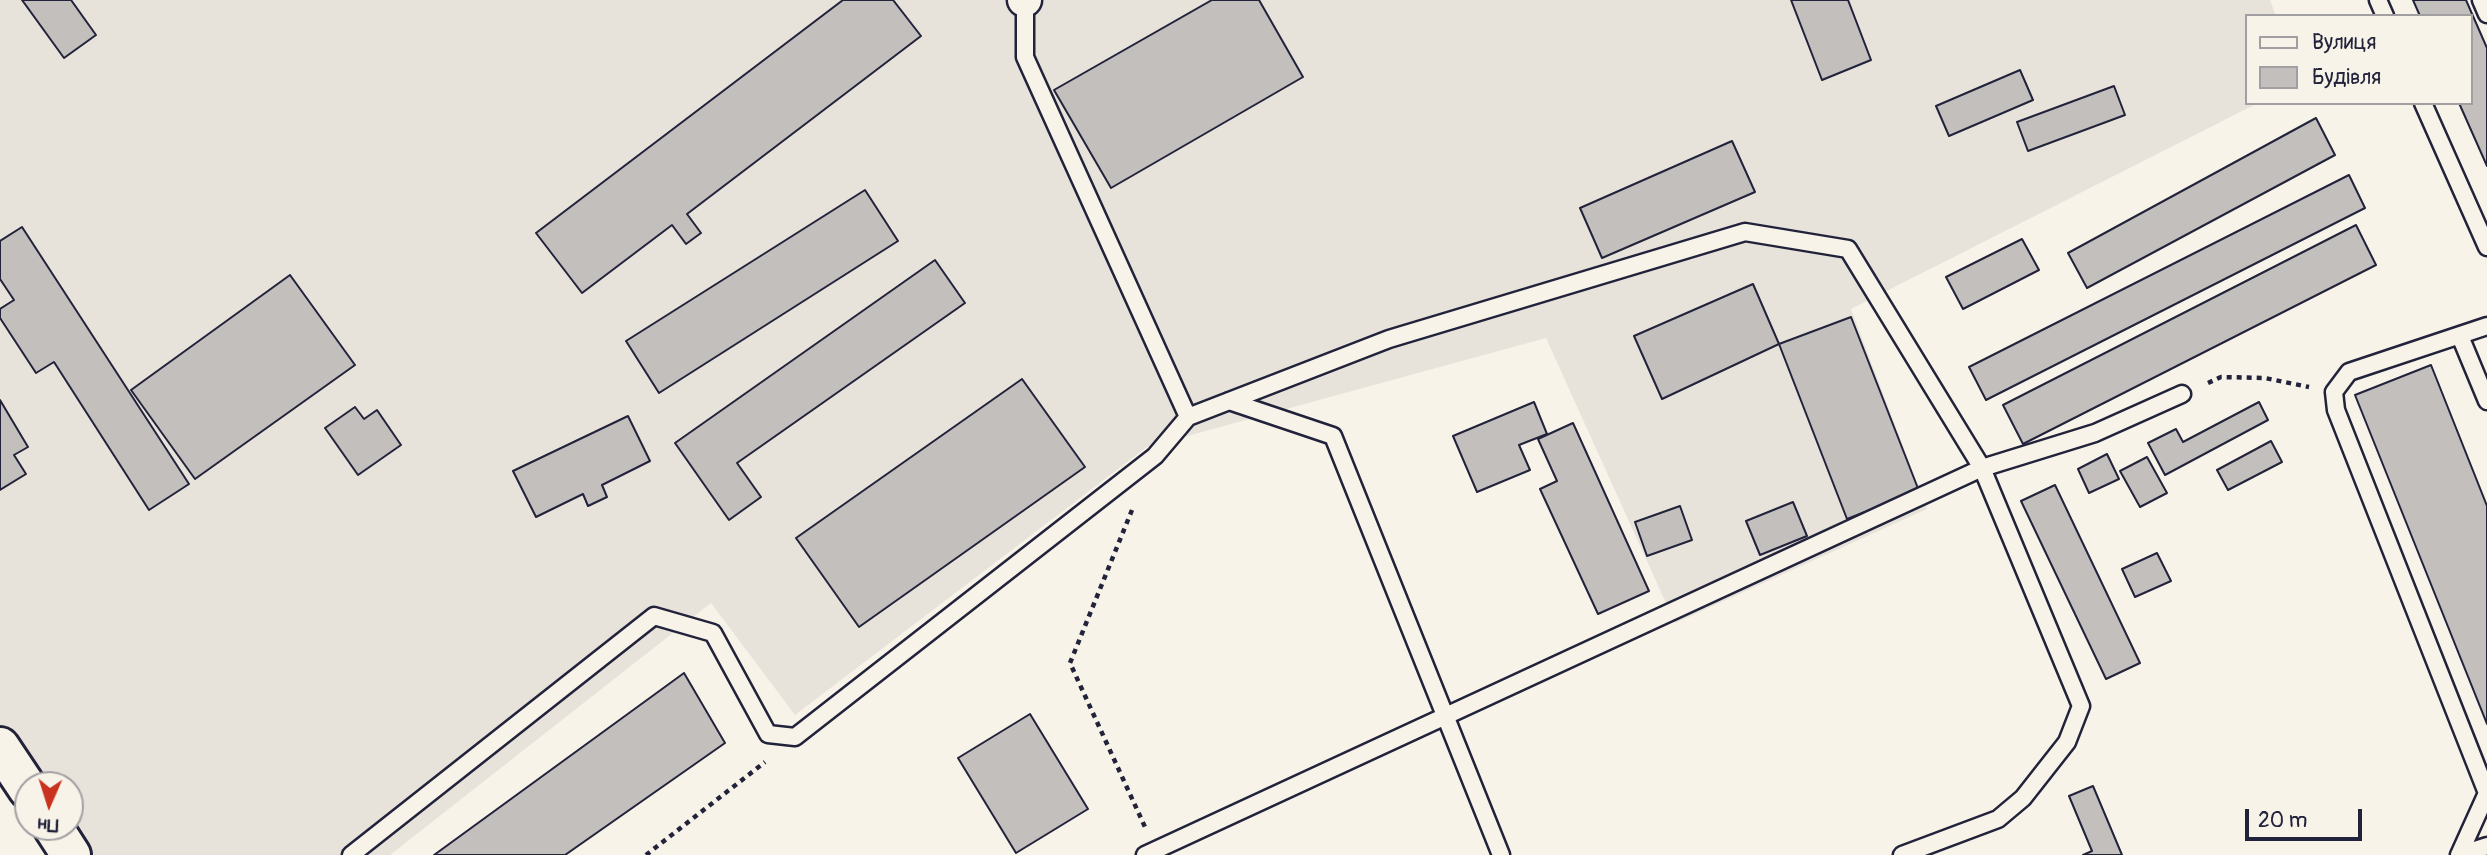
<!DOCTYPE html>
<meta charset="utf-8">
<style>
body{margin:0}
#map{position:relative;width:2487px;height:855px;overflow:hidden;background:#f7f3e8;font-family:Pangolin,sans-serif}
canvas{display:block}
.legend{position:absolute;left:2245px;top:14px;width:228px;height:91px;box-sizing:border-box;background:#f7f3e8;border:2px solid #a29fa3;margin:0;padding:9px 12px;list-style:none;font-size:21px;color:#22223b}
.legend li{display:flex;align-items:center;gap:14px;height:35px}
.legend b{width:35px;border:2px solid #a29fa3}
.north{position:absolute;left:14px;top:771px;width:70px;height:70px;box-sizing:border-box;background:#f7f3e8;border:2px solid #a29fa3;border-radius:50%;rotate:183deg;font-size:19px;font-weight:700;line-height:28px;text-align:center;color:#22223b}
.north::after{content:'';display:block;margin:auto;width:24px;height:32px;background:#c8321e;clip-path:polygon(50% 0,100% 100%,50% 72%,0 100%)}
.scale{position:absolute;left:2245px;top:809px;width:117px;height:32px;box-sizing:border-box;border:4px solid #22223b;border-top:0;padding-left:9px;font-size:21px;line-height:24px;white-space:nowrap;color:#22223b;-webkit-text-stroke:5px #f7f3e8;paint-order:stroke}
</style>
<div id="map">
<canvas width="2487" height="855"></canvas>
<ul class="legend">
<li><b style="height:9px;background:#f7f3e8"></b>Вулиця</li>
<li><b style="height:19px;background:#c2bfbd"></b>Будівля</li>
</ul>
<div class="north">Пн</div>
<div class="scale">20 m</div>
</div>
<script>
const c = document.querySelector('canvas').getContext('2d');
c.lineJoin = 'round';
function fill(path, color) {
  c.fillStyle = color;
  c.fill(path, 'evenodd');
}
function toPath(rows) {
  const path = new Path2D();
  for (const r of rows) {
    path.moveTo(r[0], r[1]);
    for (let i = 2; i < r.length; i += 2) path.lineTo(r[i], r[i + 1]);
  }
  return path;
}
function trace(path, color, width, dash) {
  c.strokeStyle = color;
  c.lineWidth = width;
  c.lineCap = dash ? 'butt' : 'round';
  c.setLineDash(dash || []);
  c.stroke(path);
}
fill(toPath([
 [0,0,2270,0,2276,16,2247,16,2247,103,2258,103,1851,309,1927,509,1675,623,1546,338,1147,447,795,715,711,603,390,855,71,855,70,785,28,785,0,747]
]), '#e7e3db');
const building = toPath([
 [22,0,71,0,96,35,64,58,22,0],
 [843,0,893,0,921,36,687,214,701,233,686,244,672,225,582,293,536,233,843,0],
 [1212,0,1259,0,1303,77,1111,188,1054,90,1212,0],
 [1791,0,1848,0,1871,60,1822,80,1791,0],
 [2413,0,2466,0,2487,48,2487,166,2459,103,2471,103,2471,16,2420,16,2413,0],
 [2020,70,2033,100,1949,136,1936,106,2020,70],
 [2114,86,2125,115,2028,151,2017,122,2114,86],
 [2316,118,2335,155,2087,288,2068,253,2316,118],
 [1732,141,1755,192,1602,258,1580,208,1732,141],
 [2349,175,2365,208,1986,400,1969,367,2349,175],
 [865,190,898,241,659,393,626,341,865,190],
 [2356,225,2376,265,2023,444,2003,405,2356,225],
 [22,227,189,484,149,510,54,362,36,373,0,318,0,309,14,300,0,279,0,241,22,227],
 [2022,239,2039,270,1963,309,1946,277,2022,239],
 [935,260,965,303,737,463,761,497,729,520,675,443,935,260],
 [290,275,355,365,195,479,131,390,290,275],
 [1753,284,1779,344,1662,399,1634,336,1753,284],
 [1851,317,1919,491,1847,519,1779,344,1851,317],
 [2431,365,2487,506,2487,724,2355,395,2431,365],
 [1022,379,1085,467,859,627,796,538,1022,379],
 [0,400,28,447,14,455,26,474,0,490,0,400],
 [1534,402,1547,434,1519,445,1530,470,1477,492,1453,436,1534,402],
 [2259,402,2268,420,2165,475,2148,443,2176,429,2183,442,2259,402],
 [355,407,364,419,377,410,401,445,358,475,325,428,355,407],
 [628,416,650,461,602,485,607,497,588,506,583,494,536,517,513,471,628,416],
 [1573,423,1649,591,1598,614,1540,489,1557,481,1538,439,1573,423],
 [2271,441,2282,462,2228,490,2217,470,2271,441],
 [2107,454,2119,479,2089,493,2078,469,2107,454],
 [2147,457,2167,493,2140,507,2120,471,2147,457],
 [2055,485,2140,663,2106,679,2021,501,2055,485],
 [1793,502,1807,536,1760,555,1746,521,1793,502],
 [1680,506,1692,540,1647,556,1635,522,1680,506],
 [2157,553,2171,581,2135,597,2122,569,2157,553],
 [684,673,725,743,565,855,434,855,684,673],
 [1030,714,1088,809,1016,853,958,758,1030,714],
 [2093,786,2122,855,2083,855,2092,851,2069,796,2093,786]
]);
fill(building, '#c2bfbd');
trace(building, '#22223b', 2);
const lane = toPath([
 [1025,0,1025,57,1188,417],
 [2378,0,2385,16],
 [2481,0,2487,14],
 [2423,103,2487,247],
 [2460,336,2487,401],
 [1229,401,1333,436,1501,855],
 [351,855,654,616,713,633,768,734,795,737,1155,456,1188,417,1389,339,1745,232,1848,249,1982,468,2081,706,2067,742,2023,798,1998,819,1902,855],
 [1145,855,1982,468,2095,433,2182,394],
 [2459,855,2487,793,2336,410,2334,392,2349,372,2487,326],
 [2459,855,2487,846]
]);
const street = toPath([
 [1024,0,1025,0]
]);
const secondary = toPath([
 [0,747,28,789],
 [53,827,71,855]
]);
trace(lane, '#22223b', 21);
trace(street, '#22223b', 37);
trace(secondary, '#22223b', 44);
trace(toPath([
 [2208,383,2221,377,2265,378,2309,387],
 [1132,510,1070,663,1145,827],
 [646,855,765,762]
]), '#22223b', 4.5, [5, 5]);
trace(lane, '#f7f3e8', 16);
trace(street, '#f7f3e8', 32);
trace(secondary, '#f7f3e8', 38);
</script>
